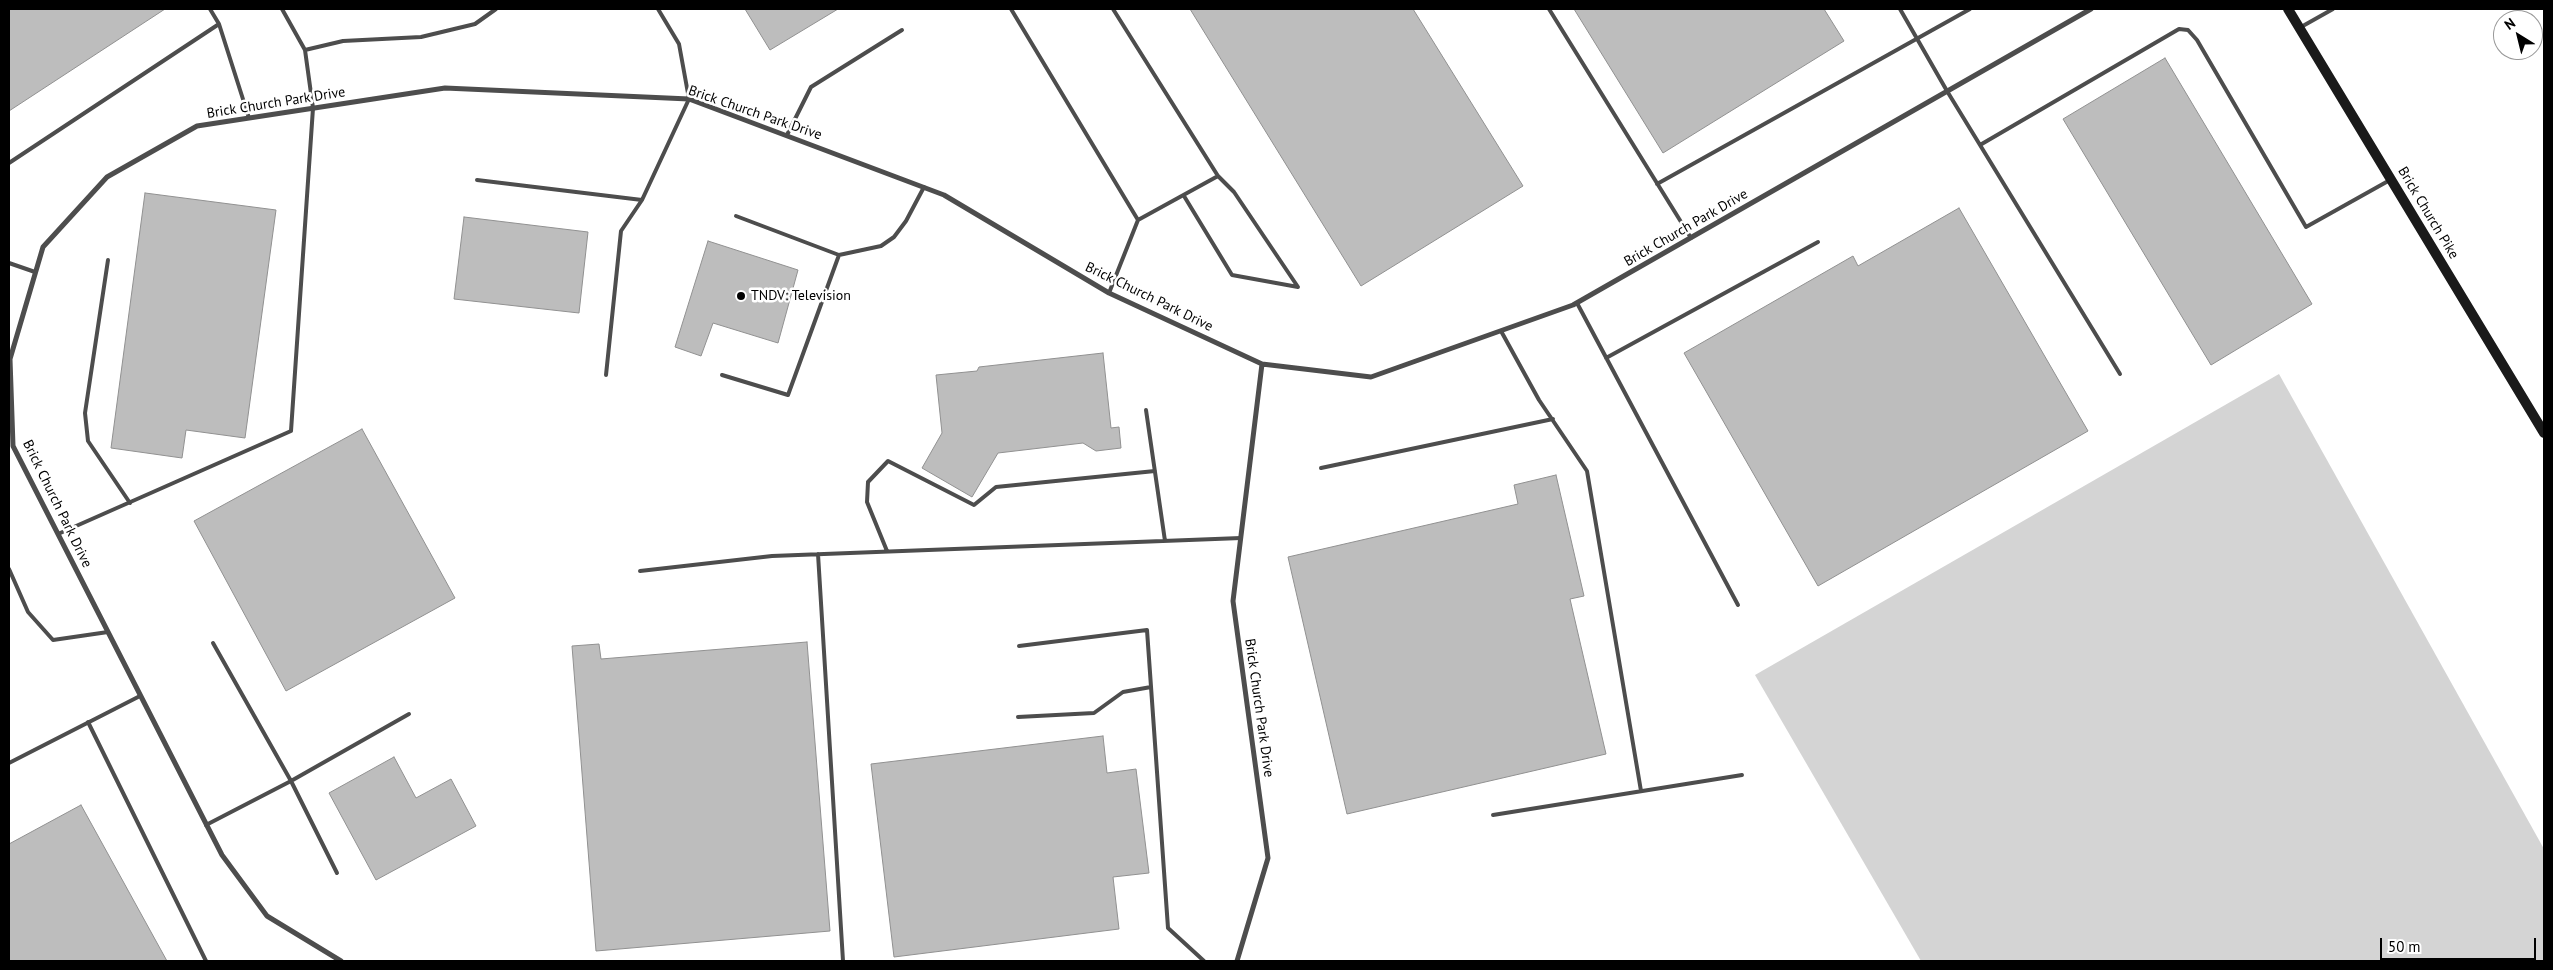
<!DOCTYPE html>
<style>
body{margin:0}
#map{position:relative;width:2553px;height:970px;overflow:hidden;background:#fff;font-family:"PT Sans",sans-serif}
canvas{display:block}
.frame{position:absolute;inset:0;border:10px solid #000;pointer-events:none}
.north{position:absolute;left:2493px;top:10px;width:50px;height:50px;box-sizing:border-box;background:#fff;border:1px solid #999;border-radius:50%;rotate:324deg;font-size:14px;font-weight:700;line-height:20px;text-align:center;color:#000}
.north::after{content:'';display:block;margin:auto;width:18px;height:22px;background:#000;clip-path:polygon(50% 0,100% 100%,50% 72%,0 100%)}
.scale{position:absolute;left:2380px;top:938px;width:156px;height:22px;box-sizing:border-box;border:2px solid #000;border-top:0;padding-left:6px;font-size:15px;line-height:18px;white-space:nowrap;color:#000;-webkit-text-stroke:4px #fff;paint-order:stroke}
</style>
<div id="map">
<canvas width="2553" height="970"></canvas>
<div class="frame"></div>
<div class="north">N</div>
<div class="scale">50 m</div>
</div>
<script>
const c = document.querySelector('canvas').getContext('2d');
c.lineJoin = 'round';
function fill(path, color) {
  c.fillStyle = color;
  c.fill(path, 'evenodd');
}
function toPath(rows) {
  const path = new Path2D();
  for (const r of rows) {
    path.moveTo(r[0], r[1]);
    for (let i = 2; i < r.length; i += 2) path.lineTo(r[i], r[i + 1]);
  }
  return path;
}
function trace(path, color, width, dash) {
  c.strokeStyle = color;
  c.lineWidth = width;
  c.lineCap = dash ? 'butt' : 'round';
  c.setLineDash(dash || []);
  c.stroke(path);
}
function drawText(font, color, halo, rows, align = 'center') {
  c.font = font + ' "PT Sans",sans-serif';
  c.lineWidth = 5;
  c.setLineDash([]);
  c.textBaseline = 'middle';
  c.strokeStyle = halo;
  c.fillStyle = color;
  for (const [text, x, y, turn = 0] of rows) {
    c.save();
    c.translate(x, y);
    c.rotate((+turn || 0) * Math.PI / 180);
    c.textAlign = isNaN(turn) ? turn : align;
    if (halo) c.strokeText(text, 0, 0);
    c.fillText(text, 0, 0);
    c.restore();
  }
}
fill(toPath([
 [2279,374,2544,849,2544,961,1921,961,1755,675]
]), '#d4d4d4');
const building = toPath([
 [9,9,165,9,9,111,9,9],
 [745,9,838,9,770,50,745,9],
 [1190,9,1413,9,1523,186,1361,286,1190,9],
 [1574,9,1824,9,1844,41,1663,153,1574,9],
 [2165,58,2312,304,2211,365,2063,119,2165,58],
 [145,193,276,210,245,438,186,430,182,458,111,448,145,193],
 [1959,208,2088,431,1818,586,1684,353,1853,256,1858,266,1959,208],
 [464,217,588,232,579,313,454,299,464,217],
 [708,241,798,270,778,343,713,323,701,356,675,347,708,241],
 [1103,353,1111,428,1119,427,1121,448,1096,451,1083,443,998,453,972,497,922,468,942,433,936,375,977,371,979,367,1103,353],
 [362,429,455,598,286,691,194,521,362,429],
 [1556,475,1584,596,1570,599,1606,754,1347,814,1288,557,1518,504,1514,485,1556,475],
 [807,642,830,931,596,951,572,646,599,644,601,659,807,642],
 [1103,736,1107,773,1136,769,1149,873,1113,877,1119,929,894,957,871,764,1103,736],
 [394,757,416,798,451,779,476,826,376,880,329,793,394,757],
 [81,805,167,961,9,961,9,844,81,805]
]);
fill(building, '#bdbdbd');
trace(building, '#919191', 1);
trace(toPath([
 [210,9,219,24,249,118],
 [1011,9,1138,220,1109,293],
 [1113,9,1218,176,1138,220],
 [1549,9,1691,238],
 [1900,9,1947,91,2120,374],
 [2301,27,2333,9],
 [305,50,343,41,421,37,475,24,496,9],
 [787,135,811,87,902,30],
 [1980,145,2179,29,2188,30,2197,40,2306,227,2390,180],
 [9,163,219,24],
 [477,180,642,200],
 [1657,184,1970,9],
 [1184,196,1232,275,1298,287,1234,192,1218,176],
 [839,255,881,246,894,237,906,221,924,187],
 [108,260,85,413,88,441,130,503],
 [9,263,35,272],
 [1577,303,1738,605],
 [1501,331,1539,400,1587,471,1641,791],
 [1606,358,1818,242],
 [606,375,621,231,642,200,689,99,679,44,658,9],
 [722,375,788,395,839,255,736,216],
 [1146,410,1165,541],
 [1321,468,1553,419],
 [58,534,291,431,313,108,305,50,282,9],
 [887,551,867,502,868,482,888,461,974,505,996,487,1155,471],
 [818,554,843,961],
 [9,569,28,612,53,640,108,632],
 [640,571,772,556,1241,538],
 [1019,646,1147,630,1168,928,1204,961],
 [1018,717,1094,713,1123,692,1151,687],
 [88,722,206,961],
 [9,763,140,696],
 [1493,815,1742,775],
 [206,825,291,781,213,643],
 [337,873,291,781,409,714]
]), '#4d4d4d', 4);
trace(toPath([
 [1262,364,1371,377,1573,305,2091,9],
 [341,961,267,916,222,855,13,446,10,359,43,247,107,177,197,126,445,88,689,99,944,195,1109,293,1262,364,1233,601,1268,858,1237,961]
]), '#4d4d4d', 5);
trace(toPath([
 [2288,9,2544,433]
]), '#1a1a1a', 10);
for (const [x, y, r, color] of [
 [741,296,5,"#000"]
]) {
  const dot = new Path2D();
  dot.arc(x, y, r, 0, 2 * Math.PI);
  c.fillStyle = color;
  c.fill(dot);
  trace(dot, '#fff', 2);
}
drawText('14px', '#000', '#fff', [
 ["Brick Church Park Drive",276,103,-9],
 ["Brick Church Park Drive",755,113,19],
 ["Brick Church Pike",2428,213,59],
 ["Brick Church Park Drive",1686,228,-30],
 ["Brick Church Park Drive",1149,297,26],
 ["Brick Church Park Drive",57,504,64],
 ["Brick Church Park Drive",1259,708,82]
]);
drawText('14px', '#000', '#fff', [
 ["TNDV: Television",751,296]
], 'left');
</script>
